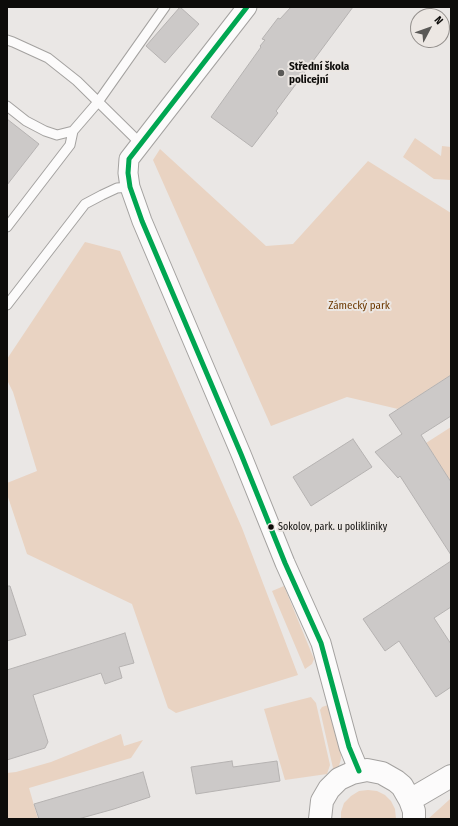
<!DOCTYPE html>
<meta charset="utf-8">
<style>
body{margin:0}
#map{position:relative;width:458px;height:826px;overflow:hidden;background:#eae7e5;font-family:"Fira Sans Condensed",sans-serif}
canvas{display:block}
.frame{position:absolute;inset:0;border:8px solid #0d0c0a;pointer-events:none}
.north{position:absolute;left:410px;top:8px;width:40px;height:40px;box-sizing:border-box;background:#ece7e3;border:1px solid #938f8c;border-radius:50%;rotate:49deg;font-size:11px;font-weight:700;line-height:16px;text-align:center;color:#0d0c0a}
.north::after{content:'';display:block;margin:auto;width:14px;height:18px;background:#5a5957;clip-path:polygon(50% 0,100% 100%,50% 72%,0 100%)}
</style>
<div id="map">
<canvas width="458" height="826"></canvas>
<div class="frame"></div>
<div class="north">N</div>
</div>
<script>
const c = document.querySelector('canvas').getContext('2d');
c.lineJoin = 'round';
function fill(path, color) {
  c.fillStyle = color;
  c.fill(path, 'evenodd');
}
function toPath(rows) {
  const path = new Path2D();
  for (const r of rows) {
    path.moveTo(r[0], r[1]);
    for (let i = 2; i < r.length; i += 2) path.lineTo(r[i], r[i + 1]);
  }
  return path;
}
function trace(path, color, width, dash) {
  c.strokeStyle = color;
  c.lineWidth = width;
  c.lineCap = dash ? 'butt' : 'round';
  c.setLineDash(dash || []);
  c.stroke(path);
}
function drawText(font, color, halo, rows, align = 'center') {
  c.font = font + ' "Fira Sans Condensed",sans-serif';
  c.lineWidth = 4;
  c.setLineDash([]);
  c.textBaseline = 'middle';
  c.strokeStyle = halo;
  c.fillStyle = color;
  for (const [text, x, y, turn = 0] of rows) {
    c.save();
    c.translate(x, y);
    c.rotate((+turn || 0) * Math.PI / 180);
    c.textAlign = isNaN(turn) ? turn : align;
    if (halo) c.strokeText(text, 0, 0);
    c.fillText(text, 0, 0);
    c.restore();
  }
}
fill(toPath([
 [415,138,441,156,442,146,451,147,451,180,434,179,403,157],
 [160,149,266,246,293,244,368,161,451,213,451,375,398,409,347,397,271,426,153,160],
 [85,242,120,251,242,528,298,675,176,713,168,708,132,604,27,554,7,494,7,483,37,471,13,392,7,380,7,359],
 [451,427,451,482,426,443],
 [284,586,314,659,312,664,305,669,272,591],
 [311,697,316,703,330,765,327,774,285,780,264,709],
 [328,705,341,753,341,759,338,769,329,778,333,768,320,710,322,707],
 [121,734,124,746,143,740,131,758,29,788,38,819,7,819,7,773,16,772,51,762],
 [368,790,377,791,385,795,391,801,395,809,396,819,341,819,341,812,344,803,351,796,359,791],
 [451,798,451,819,428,819,449,800]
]), '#e9d3c2');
const building = toPath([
 [180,7,199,24,165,63,146,46,180,7],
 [291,7,353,7,276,111,278,113,252,147,211,117,261,47,260,46,265,40,262,39,278,18,280,19,291,7],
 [7,119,39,144,7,185,7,119],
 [451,375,451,416,421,435,451,482,451,555,400,476,398,478,375,452,402,434,389,415,451,375],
 [353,439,372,467,311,506,293,477,353,439],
 [451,561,451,607,434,618,451,644,451,687,436,697,399,641,385,651,363,619,451,561],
 [7,586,10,586,26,635,7,641,7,586],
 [125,633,134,663,119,667,122,678,105,684,101,673,33,695,48,742,45,748,7,760,7,670,125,633],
 [232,761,233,767,277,761,280,781,196,794,191,767,232,761],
 [143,772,150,797,114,809,78,819,39,819,34,804,143,772]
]);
fill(building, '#ccc9c8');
trace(building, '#b5b2b1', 1);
const service = toPath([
 [7,40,13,42,48,58,77,81,141,144],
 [7,106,26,121,45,131,57,135,73,131],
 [7,227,70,145,73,131,98,102,165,7],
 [7,305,85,204,102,195,117,188,130,187]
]);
const minor = toPath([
 [247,7,129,159,128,173,130,187,142,221,241,454,285,563,321,643,349,747,359,771]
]);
const tertiary = toPath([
 [410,800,451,776],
 [320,819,322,801,329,789,339,779,352,773,367,770,382,773,396,781,402,786,410,800,414,811,414,819]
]);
trace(service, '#a4a2a0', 11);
trace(minor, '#a4a2a0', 21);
trace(tertiary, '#a4a2a0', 24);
trace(service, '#fcfbfb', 9);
trace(minor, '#fcfbfb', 19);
trace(tertiary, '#fcfbfb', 22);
trace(toPath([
 [247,7,129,159,128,173,130,187,142,221,241,454,285,563,321,643,349,747,359,771]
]), '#00a651', 5);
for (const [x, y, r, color] of [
 [281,73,4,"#5a5957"],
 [271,527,3.5,"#0d0c0a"]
]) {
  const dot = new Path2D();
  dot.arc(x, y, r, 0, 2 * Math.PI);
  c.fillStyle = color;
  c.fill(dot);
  trace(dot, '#ece7e3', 1.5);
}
drawText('10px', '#0d0c0a', '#ece7e3', [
 ["Sokolov, park. u polikliniky",278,527]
], 'left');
drawText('bold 11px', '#0d0c0a', '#ece7e3', [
 ["Střední škola",289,67],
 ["policejní",289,80]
], 'left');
drawText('11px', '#6d3a03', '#ece7e3', [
 ["Zámecký park",359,306]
]);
</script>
